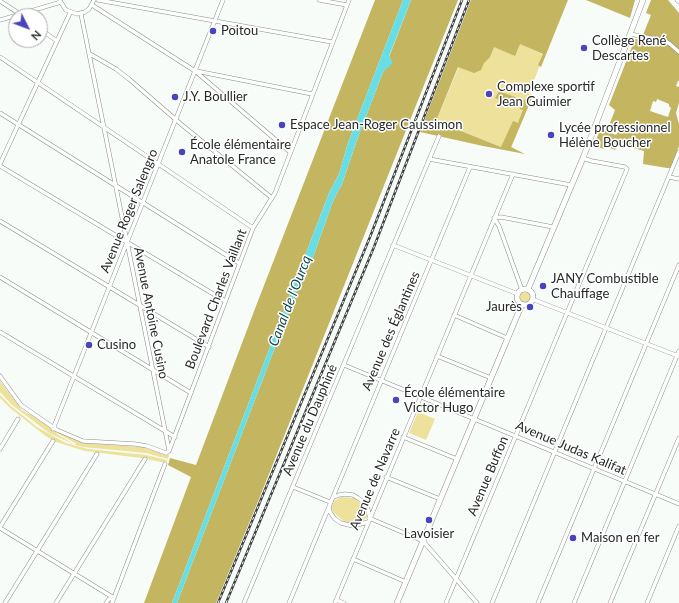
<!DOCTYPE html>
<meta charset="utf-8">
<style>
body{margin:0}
#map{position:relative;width:679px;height:603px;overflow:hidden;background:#f7fcf8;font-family:Lato,sans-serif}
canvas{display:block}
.north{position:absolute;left:8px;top:8px;width:40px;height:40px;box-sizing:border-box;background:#fff;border:1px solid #a8a9a8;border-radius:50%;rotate:132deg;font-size:11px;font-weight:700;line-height:16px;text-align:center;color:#252826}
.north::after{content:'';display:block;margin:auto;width:14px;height:18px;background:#4944ba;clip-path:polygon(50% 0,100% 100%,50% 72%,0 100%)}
</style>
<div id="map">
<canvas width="679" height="603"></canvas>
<div class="north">N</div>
</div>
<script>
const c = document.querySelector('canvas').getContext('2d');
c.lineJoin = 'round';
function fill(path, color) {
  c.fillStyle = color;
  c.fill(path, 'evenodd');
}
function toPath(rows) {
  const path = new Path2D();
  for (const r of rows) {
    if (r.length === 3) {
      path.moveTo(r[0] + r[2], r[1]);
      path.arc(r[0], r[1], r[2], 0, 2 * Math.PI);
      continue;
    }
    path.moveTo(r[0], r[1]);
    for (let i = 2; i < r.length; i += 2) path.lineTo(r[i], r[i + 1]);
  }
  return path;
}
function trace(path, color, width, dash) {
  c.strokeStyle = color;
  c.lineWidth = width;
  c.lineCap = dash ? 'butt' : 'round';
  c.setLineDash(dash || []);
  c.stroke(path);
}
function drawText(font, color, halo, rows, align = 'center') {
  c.font = font + ' Lato,sans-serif';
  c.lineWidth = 3;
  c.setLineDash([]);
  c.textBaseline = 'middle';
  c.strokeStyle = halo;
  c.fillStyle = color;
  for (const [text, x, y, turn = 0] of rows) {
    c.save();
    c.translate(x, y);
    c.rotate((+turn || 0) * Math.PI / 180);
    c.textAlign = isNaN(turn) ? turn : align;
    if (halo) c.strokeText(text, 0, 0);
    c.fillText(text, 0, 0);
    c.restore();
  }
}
fill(toPath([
 [519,43,544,55,529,93,533,95,511,148,501,147,436,121,460,64,490,44],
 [525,296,6],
 [0,381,22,410,29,414,30,414,56,431,57,434,75,445,49,433,12,405,0,392],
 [0,395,11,406,37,427,66,443,88,449,146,455,167,460,166,463,141,458,85,451,56,442,47,437,10,408,0,398],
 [418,412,435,419,426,440,409,433],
 [57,432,84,443,141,447,169,455,168,459,146,453,83,447,76,445,75,443,57,433],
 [341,497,354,498,363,505,366,509,367,516,363,522,351,524,346,522,342,520,334,513,332,510,332,505,334,501]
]), '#ede19b');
fill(toPath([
 [375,0,403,0,348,143,339,174,329,193,172,603,144,603,191,477,168,465,170,458,196,465,256,306],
 [411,0,458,0,259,499,216,603,177,603,302,277,311,263,333,201,342,184,357,140,383,72,391,59,389,57],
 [471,0,568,0,541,67,538,65,543,54,520,44,515,56,494,47,490,57,484,63,481,70,474,73,458,67,436,121,501,147,513,121,518,123,523,110,520,109,519,104,529,96,532,98,511,147,525,154,483,146,420,132],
 [586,0,635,0,630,18],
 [651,0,668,0,679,13,679,81,678,81,676,86,679,87,679,103,676,113,679,124,679,146,671,168,667,168,643,164,644,151,630,147,621,142,615,150,605,146,604,149,594,146,600,129,616,135,621,128,610,123,615,110,609,105,635,39,641,40,651,15,646,13],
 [657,99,669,104,669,106,671,108,668,117,650,111,653,101,656,102],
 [499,91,520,99,514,106,495,98]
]), '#c4b561');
fill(toPath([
 [403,0,411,0,389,56,392,61,392,64,383,72,357,140,342,184,333,201,311,263,302,277,177,603,172,603,329,193,339,174,348,143]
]), '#67dee6');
const street = toPath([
 [98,0,332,42],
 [319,0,347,5],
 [0,1,23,16],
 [60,1,66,10,77,14,85,12,89,9,94,0],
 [92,5,195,71,290,152],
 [81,14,169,450],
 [0,20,61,2],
 [40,29,57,41],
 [630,34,665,41,670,44,679,52],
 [90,54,116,69,129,79,182,125,272,198],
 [0,57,253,228],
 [196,71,312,94],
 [0,113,239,263],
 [429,159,571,185],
 [0,164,70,13],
 [0,166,225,301],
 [669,177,679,179],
 [0,221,209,347],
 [393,245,518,294],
 [0,277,191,393],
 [522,290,499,226,494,218,501,217,553,227],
 [532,299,678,356],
 [454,315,507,338],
 [0,332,175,437],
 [437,356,491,378],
 [344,365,679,504],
 [0,376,21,405,57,430,83,441,135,444,147,446,166,453,169,451],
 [53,429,223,0],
 [403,437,457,459],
 [0,449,18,419],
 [169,451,253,228,275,193,349,0],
 [386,477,440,499],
 [293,487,330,502],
 [334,497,339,495,345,494,353,495,358,498,364,502,368,509,369,515],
 [329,507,330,512,335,519,341,523,353,526,368,522],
 [369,518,423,541,477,603],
 [0,527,53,441],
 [0,528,114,598],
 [353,559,406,582],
 [336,600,344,603],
 [5,603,97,454],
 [56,603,145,459],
 [106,603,109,599,114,598],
 [112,603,165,464],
 [244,603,439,136],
 [289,603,470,167],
 [335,603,513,174],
 [446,603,627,169,625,167,592,161,583,158],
 [492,603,679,152],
 [538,603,679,265],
 [574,603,679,351],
 [610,603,679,438],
 [647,603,679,526]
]);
const secondary = toPath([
 [678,0,679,1],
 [528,289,583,158,643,0],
 [525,297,8],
 [397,603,522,304]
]);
trace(street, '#898e8a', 4.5);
trace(secondary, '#898e8a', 6);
trace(street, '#fff', 3.5);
trace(secondary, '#fff', 5);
const rail = toPath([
 [218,603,370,237,462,0],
 [226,603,374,247,469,0]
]);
trace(rail, '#3e413f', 2.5);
trace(rail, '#fff', 1, [3]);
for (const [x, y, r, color] of [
 [213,31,4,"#4944ba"],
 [584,48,4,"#4944ba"],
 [489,94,4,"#4944ba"],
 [175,97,4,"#4944ba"],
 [282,125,4,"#4944ba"],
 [551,135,4,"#4944ba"],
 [182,152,4,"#4944ba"],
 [543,286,4,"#4944ba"],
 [530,307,4,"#4944ba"],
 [89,345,4,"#4944ba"],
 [396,400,4,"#4944ba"],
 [429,520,4,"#4944ba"],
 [573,538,4,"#4944ba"]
]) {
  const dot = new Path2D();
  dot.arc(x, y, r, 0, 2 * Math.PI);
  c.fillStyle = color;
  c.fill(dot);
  trace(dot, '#fff', 1.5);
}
drawText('13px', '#252826', '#fff', [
 ["Poitou",221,31],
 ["Collège René",592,41],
 ["Descartes",592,56],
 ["Complexe sportif",497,87],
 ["Jean Guimier",497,102],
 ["J.Y. Boullier",183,97],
 ["Espace Jean-Roger Caussimon",290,125],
 ["Lycée professionnel",559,128],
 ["Hélène Boucher",559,143],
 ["École élémentaire",190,145],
 ["Anatole France",190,160],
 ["JANY Combustible",551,279],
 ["Chauffage",551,294],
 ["Jaurès",522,307,"right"],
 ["Cusino",97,345],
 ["École élémentaire",404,393],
 ["Victor Hugo",404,408],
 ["Lavoisier",429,534,"center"],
 ["Maison en fer",581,538]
], 'left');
drawText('13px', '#252826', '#fff', [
 ["Avenue Roger Salengro",129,211,-68],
 ["Boulevard Charles Vaillant",216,299,-69],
 ["Avenue Antoine Cusino",151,313,79],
 ["Avenue des Églantines",391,331,-67],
 ["Avenue du Dauphiné",310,420,-67],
 ["Avenue Judas Kalifat",571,448,23],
 ["Avenue Buffon",488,476,-67],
 ["Avenue de Navarre",375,479,-67]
]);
drawText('italic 14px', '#13494c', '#fff', [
 ["Canal de l'Ourcq",290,301,-69]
]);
</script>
